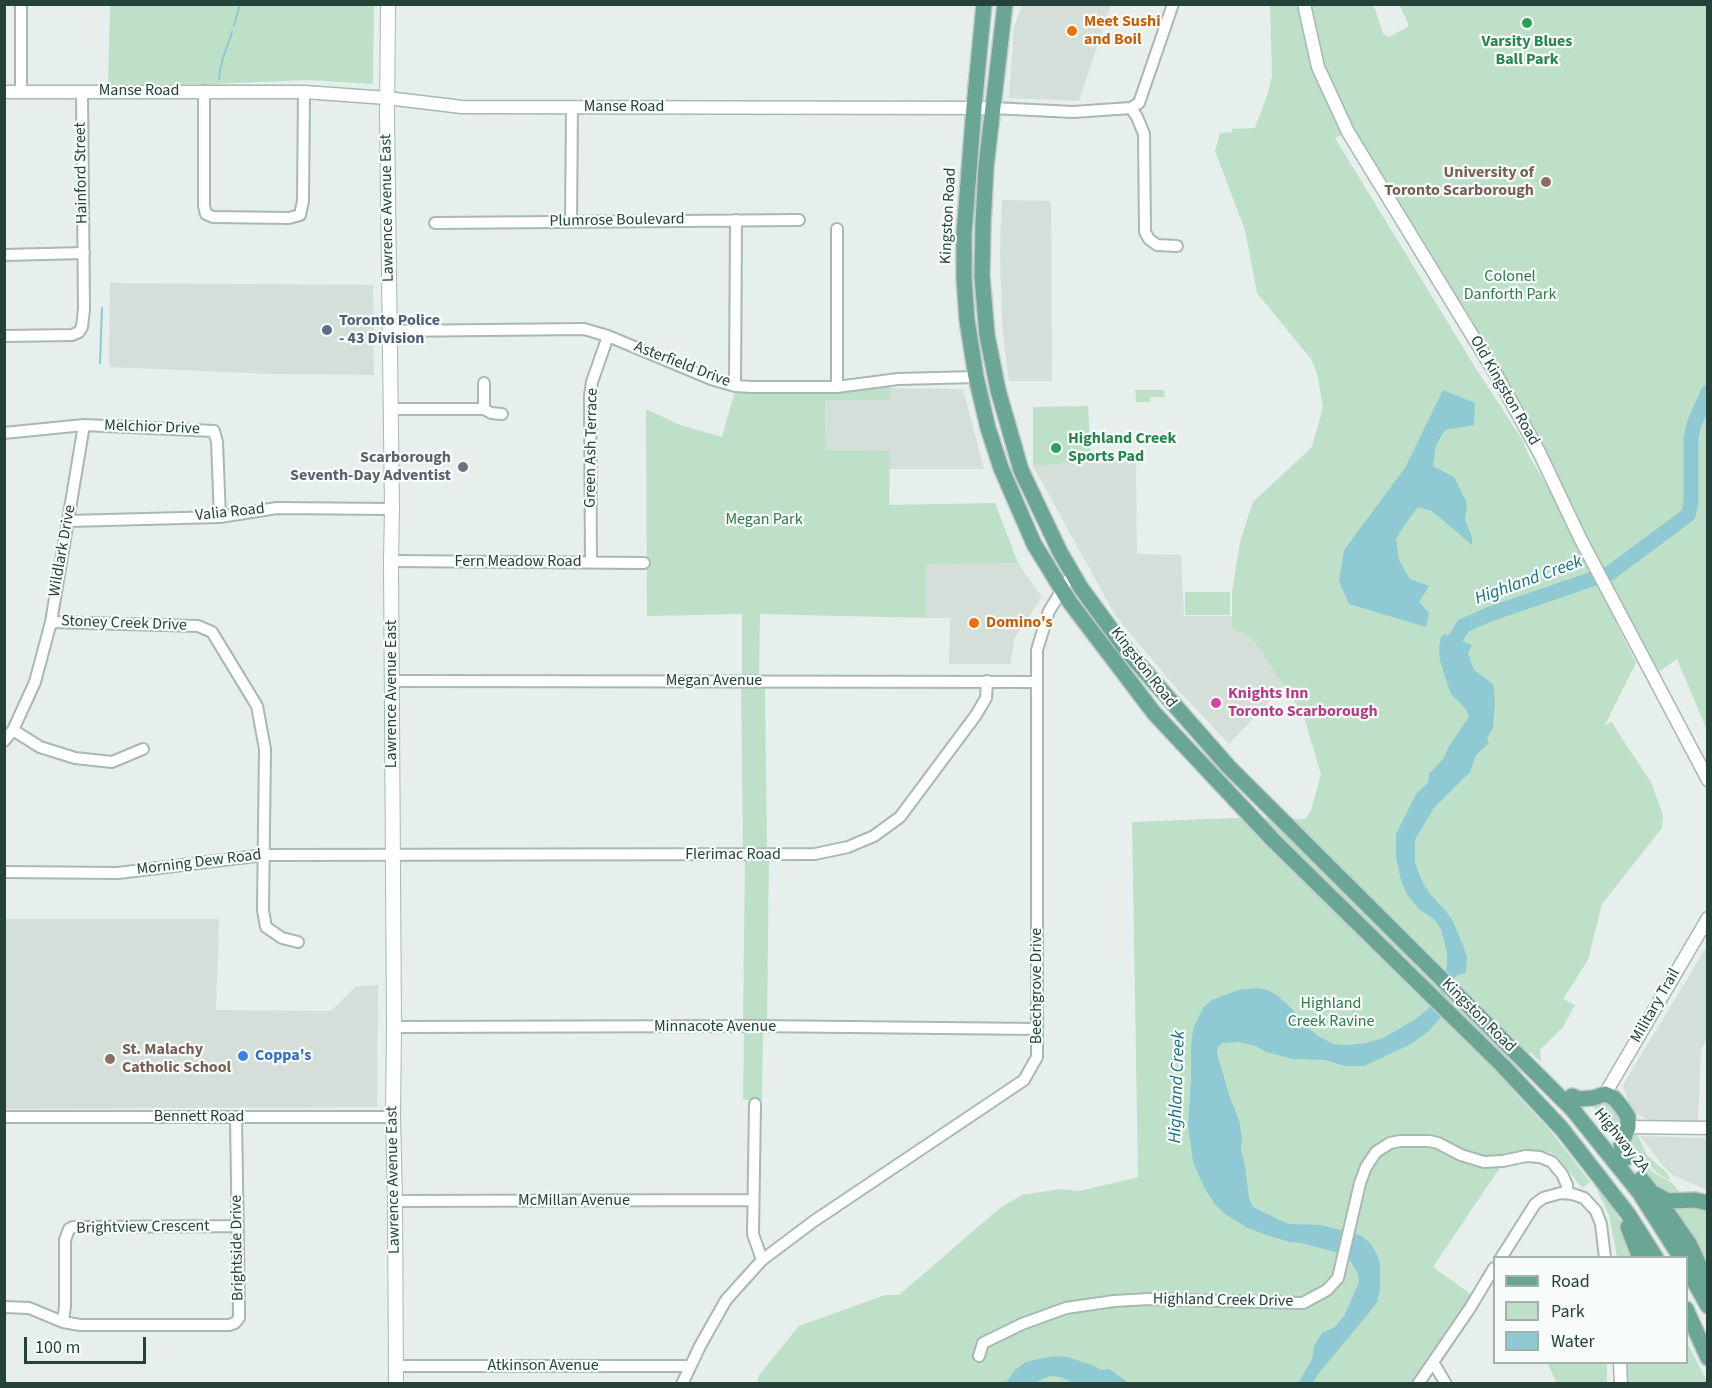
<!DOCTYPE html>
<style>
body{margin:0}
#map{position:relative;width:1712px;height:1388px;overflow:hidden;background:#e6efeb;font-family:"Source Sans 3",sans-serif}
canvas{display:block}
.frame{position:absolute;inset:0;border:6px solid #24423a;pointer-events:none}
.legend{position:absolute;left:1493px;top:1256px;width:195px;height:108px;box-sizing:border-box;background:#f7fbf9;border:2px solid #a3b1ad;margin:0;padding:8px 10px;list-style:none;font-size:18px;color:#24423a}
.legend li{display:flex;align-items:center;gap:12px;height:30px}
.legend b{width:30px;border:2px solid #a3b1ad}
.scale{position:absolute;left:24px;top:1337px;width:122px;height:27px;box-sizing:border-box;border:3px solid #24423a;border-top:0;padding-left:8px;font-size:18px;line-height:21px;white-space:nowrap;color:#24423a;-webkit-text-stroke:4px #f7fbf9;paint-order:stroke}
</style>
<div id="map">
<canvas width="1712" height="1388"></canvas>
<div class="frame"></div>
<ul class="legend">
<li><b style="height:8px;background:#6aa596"></b>Road</li>
<li><b style="height:16px;background:#bfe0c8"></b>Park</li>
<li><b style="height:16px;background:#8ec9d4"></b>Water</li>
</ul>
<div class="scale">100 m</div>
</div>
<script>
const c = document.querySelector('canvas').getContext('2d');
c.lineJoin = 'round';
function fill(path, color) {
  c.fillStyle = color;
  c.fill(path, 'evenodd');
}
function toPath(rows) {
  const path = new Path2D();
  for (const r of rows) {
    path.moveTo(r[0], r[1]);
    for (let i = 2; i < r.length; i += 2) path.lineTo(r[i], r[i + 1]);
  }
  return path;
}
function trace(path, color, width, dash) {
  c.strokeStyle = color;
  c.lineWidth = width;
  c.lineCap = dash ? 'butt' : 'round';
  c.setLineDash(dash || []);
  c.stroke(path);
}
function drawText(font, color, halo, rows, align = 'center') {
  c.font = font + ' "Source Sans 3",sans-serif';
  c.lineWidth = 4.5;
  c.setLineDash([]);
  c.textBaseline = 'middle';
  c.strokeStyle = halo;
  c.fillStyle = color;
  for (const [text, x, y, turn = 0] of rows) {
    c.save();
    c.translate(x, y);
    c.rotate((+turn || 0) * Math.PI / 180);
    c.textAlign = isNaN(turn) ? turn : align;
    if (halo) c.strokeText(text, 0, 0);
    c.fillText(text, 0, 0);
    c.restore();
  }
}
fill(toPath([
 [1022,5,1111,5,1079,101,1009,98,1014,27],
 [1002,200,1051,201,1052,381,1009,381,1002,326,1000,246],
 [110,283,373,285,374,375,272,374,109,367],
 [890,388,963,389,984,469,890,469,888,451,826,450,825,400,889,400],
 [1091,461,1136,462,1137,554,1181,555,1184,616,1232,616,1232,628,1252,639,1284,686,1229,744,1176,688,1115,615,1033,466],
 [926,563,1018,563,1042,597,1015,637,1010,664,949,664,950,618,926,618],
 [5,919,219,919,216,1010,331,1011,356,986,378,985,377,1107,5,1109],
 [1707,946,1707,1039,1701,1050,1698,1122,1651,1121,1631,1111,1623,1085],
 [1640,1136,1707,1138,1707,1190,1674,1176,1662,1165]
]), '#d4dfda');
fill(toPath([
 [110,5,374,5,373,84,308,80,214,84,108,84],
 [1270,5,1371,5,1375,9,1383,34,1389,37,1408,27,1408,23,1399,5,1707,5,1707,730,1677,659,1656,674,1553,475,1342,135,1335,138,1475,367,1523,441,1528,454,1553,496,1636,663,1605,725,1612,722,1619,734,1651,782,1663,815,1662,828,1602,904,1588,960,1563,999,1575,1005,1563,1027,1540,1050,1541,1062,1530,1052,1512,1090,1549,1129,1590,1182,1582,1188,1557,1156,1549,1152,1527,1150,1521,1153,1502,1156,1501,1166,1433,1267,1472,1295,1411,1383,757,1384,759,1375,799,1326,885,1295,899,1295,1000,1208,1022,1195,1060,1189,1080,1191,1138,1177,1132,822,1233,818,1305,819,1311,811,1321,774,1303,714,1252,639,1232,628,1232,592,1240,542,1253,502,1312,447,1323,407,1317,373,1311,359,1257,293,1245,230,1215,151,1220,133,1232,132,1232,129,1255,128,1268,93,1272,76],
 [890,386,890,400,825,400,826,450,889,451,890,461,889,505,995,503,1018,563,926,564,926,618,760,614,759,675,742,675,742,614,647,616,646,409,680,425,722,437,735,391,825,392],
 [1164,390,1165,397,1150,397,1150,402,1136,402,1135,390],
 [1088,406,1091,461,1033,466,1033,407],
 [1185,592,1230,592,1230,615,1185,615],
 [765,686,767,847,743,847,741,687],
 [745,859,769,859,767,1020,743,1020],
 [744,1032,763,1032,762,1100,743,1100],
 [1607,1100,1621,1115,1623,1125,1618,1133,1603,1118,1605,1115,1602,1112,1600,1114,1590,1102],
 [1637,1134,1647,1155,1667,1173,1671,1181,1657,1173,1630,1145,1627,1140,1631,1136],
 [1630,1148,1653,1172,1672,1183,1679,1191,1679,1197,1659,1191,1631,1159],
 [1595,1185,1608,1201,1625,1228,1636,1257,1617,1257,1609,1215],
 [1671,1206,1707,1206,1707,1265,1694,1237],
 [1687,1343,1707,1381,1707,1383,1627,1383,1627,1363,1686,1362],
 [1547,1363,1607,1363,1607,1383,1557,1383]
]), '#bfe0c8');
fill(toPath([
 [1443,390,1475,403,1474,425,1445,430,1436,445,1433,466,1454,477,1467,503,1465,520,1472,537,1472,545,1432,511,1418,507,1406,523,1396,539,1399,560,1410,579,1429,586,1419,602,1429,613,1426,627,1349,604,1339,581,1344,550,1405,468],
 [1445,634,1472,645,1468,653,1471,662,1474,670,1493,684,1495,703,1493,728,1487,738,1489,743,1476,755,1470,772,1433,809,1415,840,1415,863,1423,883,1430,894,1445,910,1453,921,1467,956,1466,973,1457,975,1451,982,1445,997,1445,1012,1429,1031,1411,1044,1364,1066,1345,1066,1325,1060,1292,1059,1266,1052,1256,1046,1239,1042,1222,1043,1218,1047,1217,1053,1229,1095,1239,1120,1242,1138,1241,1149,1245,1166,1249,1198,1253,1207,1288,1224,1321,1225,1360,1235,1370,1243,1378,1256,1380,1264,1380,1290,1377,1302,1368,1314,1318,1374,1313,1383,1298,1383,1312,1360,1314,1346,1322,1333,1335,1327,1345,1314,1359,1282,1358,1274,1349,1259,1335,1252,1301,1243,1290,1242,1263,1234,1246,1227,1225,1214,1214,1203,1205,1189,1193,1162,1188,1124,1191,1082,1191,1047,1193,1029,1203,1008,1212,1000,1238,990,1257,988,1268,990,1278,996,1293,1010,1305,1026,1320,1037,1333,1044,1348,1045,1366,1043,1383,1038,1416,1019,1428,1009,1440,991,1447,967,1447,952,1441,929,1435,920,1419,909,1408,896,1401,881,1396,856,1396,834,1416,794,1428,783,1429,774,1444,758,1448,748,1469,717,1466,709,1451,694,1446,680,1440,661,1439,648,1441,637],
 [1056,1356,1067,1357,1092,1365,1101,1370,1109,1369,1129,1383,1074,1383,1060,1377,1050,1376,1040,1380,1037,1383,1006,1383,1015,1370,1026,1362,1039,1359]
]), '#8ec9d4');
trace(toPath([
 [234,25,240,4],
 [219,79,220,70,223,58,232,32],
 [100,363,102,308],
 [62,1384,63,1383]
]), '#8ec9d4', 2);
trace(toPath([
 [1452,657,1450,651,1453,643,1463,626,1490,614,1610,573,1688,515,1691,503,1691,438,1694,424,1708,392]
]), '#8ec9d4', 15);
const minor = toPath([
 [21,4,21,92],
 [204,91,204,206,206,214,213,217,289,218,300,215,303,201,304,92],
 [993,108,1073,112,1131,108,1139,103,1173,4],
 [1131,108,1137,117,1144,134,1145,232,1149,239,1157,245,1177,246],
 [571,222,572,107],
 [435,223,799,220],
 [4,255,84,253],
 [390,331,584,329,608,336,711,379,735,386,752,387,837,387,898,379,976,377],
 [4,336,72,335,79,332,82,327,84,309,82,92],
 [735,386,736,220],
 [837,387,837,229],
 [390,409,484,409,491,413,502,414],
 [484,409,484,383],
 [4,433,84,425,214,431,217,442,220,517],
 [69,521,220,517,277,508,392,509],
 [391,561,644,563],
 [591,562,590,396,592,382,608,336],
 [51,622,198,626,212,632,257,706,265,749,263,910,266,927,282,938,298,942],
 [392,681,1037,682],
 [13,730,40,747,75,758,112,762,143,749],
 [4,741,13,730,35,682,51,622,84,425],
 [4,872,118,873,264,855,815,854,848,847,874,836,900,817,976,715,986,698,987,681],
 [394,1027,753,1026,1037,1029],
 [755,1104,753,1234,762,1260],
 [4,1117,393,1117],
 [395,1201,752,1200],
 [1501,1258,1535,1204,1543,1198,1561,1193,1572,1194,1584,1198,1596,1211,1601,1224,1605,1258],
 [4,1307,29,1308,63,1322,80,1325,229,1325,235,1323,239,1318,239,1311,236,1117],
 [63,1322,65,1306,65,1240,69,1229,73,1227,238,1226],
 [979,1356,983,1343,1022,1324,1066,1308,1114,1301,1149,1299,1303,1303,1327,1290,1338,1278,1360,1183,1366,1167,1376,1152,1390,1143,1400,1141,1429,1141,1438,1143,1461,1155,1484,1162,1503,1161,1526,1156,1540,1157,1552,1162,1562,1174,1567,1185,1567,1193],
 [1433,1362,1446,1384],
 [397,1366,690,1366],
 [682,1384,700,1346,726,1300,762,1260,814,1221,1024,1080,1037,1057,1037,650,1049,611,1072,574],
 [1418,1384,1470,1308,1494,1268]
]);
const tertiary = toPath([
 [1304,4,1318,67,1348,132,1497,376,1539,452,1581,540,1708,780],
 [4,92,304,92,387,98,462,107,993,108],
 [1605,1094,1708,918],
 [1628,1127,1708,1128],
 [1620,1362,1621,1384]
]);
const secondary = toPath([
 [388,4,387,114,392,509,391,561,394,1027,393,1117,395,1201,396,1384]
]);
const primary = toPath([
 [984,4,974,107,964,234,964,278,967,320,976,377,988,428,1001,468,1034,544,1069,601,1154,713,1274,841,1502,1065,1562,1129,1628,1214,1656,1258],
 [1005,4,986,167,983,224,982,276,987,335,998,390,1021,470,1060,552,1081,588,1127,651,1228,766,1573,1110,1639,1192,1681,1258],
 [1572,1096,1579,1099,1593,1098,1605,1094,1614,1098,1623,1109,1628,1117,1628,1127,1621,1145,1626,1158],
 [1641,1179,1665,1209,1690,1245,1708,1285],
 [1655,1194,1668,1201,1695,1200,1708,1203],
 [1628,1227,1640,1258],
 [1686,1267,1708,1306],
 [1686,1309,1708,1358]
]);
trace(minor, '#a8b8b2', 14);
trace(tertiary, '#a8b8b2', 15);
trace(secondary, '#a4bbb3', 16);
trace(primary, '#c2cac8', 18);
trace(minor, '#fff', 10);
trace(tertiary, '#fff', 12);
trace(secondary, '#fff', 14);
trace(primary, '#6aa596', 15);
for (const [x, y, r, color] of [
 [1527,23,6,"#2e9e5b"],
 [1072,31,6,"#e8710a"],
 [1546,182,6,"#8d6e63"],
 [327,330,6,"#5c6f8a"],
 [1056,448,6,"#2e9e5b"],
 [463,467,6,"#6b7280"],
 [974,623,6,"#e8710a"],
 [1216,703,6,"#d1479c"],
 [243,1056,6,"#3f7fe0"],
 [110,1059,6,"#8d6e63"]
]) {
  const dot = new Path2D();
  dot.arc(x, y, r, 0, 2 * Math.PI);
  c.fillStyle = color;
  c.fill(dot);
  trace(dot, '#f7fbf9', 2);
}
drawText('bold 16px', '#c56008', '#f7fbf9', [
 ["Meet Sushi",1084,22],
 ["and Boil",1084,40],
 ["Domino's",986,623]
], 'left');
drawText('bold 16px', '#27864d', '#f7fbf9', [
 ["Varsity Blues",1527,42],
 ["Ball Park",1527,60],
 ["Highland Creek",1068,439,"left"],
 ["Sports Pad",1068,457,"left"]
]);
drawText('16px', '#24423a', '#f7fbf9', [
 ["Manse Road",139,91],
 ["Manse Road",624,107],
 ["Hainford Street",82,173,-91],
 ["Lawrence Avenue East",388,208,-91],
 ["Kingston Road",949,216,-87],
 ["Plumrose Boulevard",617,221,-1],
 ["Asterfield Drive",682,365,21],
 ["Old Kingston Road",1504,391,60],
 ["Melchior Drive",152,428,2],
 ["Green Ash Terrace",592,448,-89],
 ["Valia Road",230,513,-6],
 ["Wildlark Drive",63,551,-80],
 ["Fern Meadow Road",518,562],
 ["Stoney Creek Drive",124,624,2],
 ["Kingston Road",1143,668,52],
 ["Megan Avenue",714,681],
 ["Lawrence Avenue East",392,694,-90],
 ["Flerimac Road",733,855],
 ["Morning Dew Road",199,863,-7],
 ["Beechgrove Drive",1037,986,-90],
 ["Military Trail",1656,1006,-60],
 ["Kingston Road",1478,1016,45],
 ["Minnacote Avenue",715,1027],
 ["Bennett Road",199,1117],
 ["Highway 2A",1621,1141,51],
 ["Lawrence Avenue East",394,1180,-91],
 ["McMillan Avenue",574,1201],
 ["Brightview Crescent",143,1228,-1],
 ["Brightside Drive",238,1248,-91],
 ["Highland Creek Drive",1223,1301,1],
 ["Atkinson Avenue",543,1366]
]);
drawText('bold 16px', '#785e54', '#f7fbf9', [
 ["University of",1534,173],
 ["Toronto Scarborough",1534,191],
 ["St. Malachy",122,1050,"left"],
 ["Catholic School",122,1068,"left"]
], 'right');
drawText('16px', '#2d7a4b', '#f7fbf9', [
 ["Colonel",1510,277],
 ["Danforth Park",1510,295],
 ["Megan Park",764,520],
 ["Highland",1331,1004],
 ["Creek Ravine",1331,1022]
]);
drawText('bold 16px', '#4e5e75', '#f7fbf9', [
 ["Toronto Police",339,321],
 ["- 43 Division",339,339]
], 'left');
drawText('bold 16px', '#5b616d', '#f7fbf9', [
 ["Scarborough",451,458],
 ["Seventh-Day Adventist",451,476]
], 'right');
drawText('bold 16px', '#b23c85', '#f7fbf9', [
 ["Knights Inn",1228,694],
 ["Toronto Scarborough",1228,712]
], 'left');
drawText('bold 16px', '#366cbe', '#f7fbf9', [
 ["Coppa's",255,1056]
], 'left');
drawText('italic 18px', '#1c6f80', '#f7fbf9', [
 ["Highland Creek",1529,581,-20],
 ["Highland Creek",1178,1087,-88]
]);
</script>
